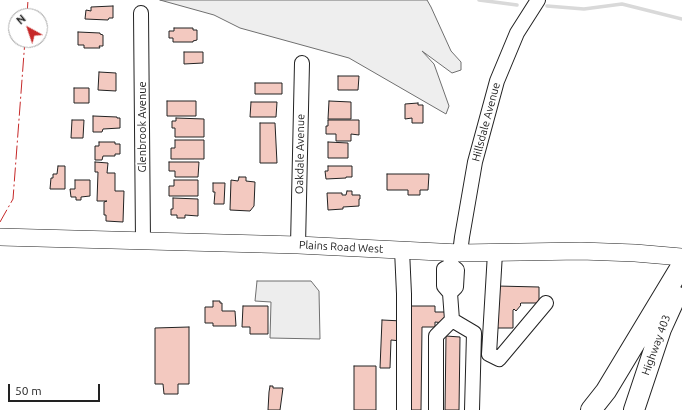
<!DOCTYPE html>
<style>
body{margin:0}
#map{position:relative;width:682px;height:410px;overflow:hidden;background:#fff;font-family:Ubuntu,sans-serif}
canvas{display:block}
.north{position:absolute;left:8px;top:8px;width:40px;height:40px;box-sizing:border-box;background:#fff;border:1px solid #a7a7a7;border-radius:50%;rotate:320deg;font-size:11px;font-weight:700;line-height:16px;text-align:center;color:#222}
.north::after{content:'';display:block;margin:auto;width:14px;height:18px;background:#c62828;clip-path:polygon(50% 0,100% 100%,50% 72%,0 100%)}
.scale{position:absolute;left:8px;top:384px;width:92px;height:18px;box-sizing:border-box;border:2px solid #222;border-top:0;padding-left:5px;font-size:12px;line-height:14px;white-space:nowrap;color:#222;-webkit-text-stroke:3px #fff;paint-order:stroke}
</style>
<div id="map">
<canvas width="682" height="410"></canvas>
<div class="north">N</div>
<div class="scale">50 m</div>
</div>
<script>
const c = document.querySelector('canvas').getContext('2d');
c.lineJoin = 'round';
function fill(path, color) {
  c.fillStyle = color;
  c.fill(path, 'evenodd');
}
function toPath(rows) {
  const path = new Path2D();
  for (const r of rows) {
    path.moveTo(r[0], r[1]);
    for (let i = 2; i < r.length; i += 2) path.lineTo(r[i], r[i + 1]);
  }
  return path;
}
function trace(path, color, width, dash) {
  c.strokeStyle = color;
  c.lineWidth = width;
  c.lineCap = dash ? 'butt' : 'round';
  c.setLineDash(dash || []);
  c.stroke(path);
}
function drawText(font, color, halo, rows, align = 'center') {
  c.font = font + ' Ubuntu,sans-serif';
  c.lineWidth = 3;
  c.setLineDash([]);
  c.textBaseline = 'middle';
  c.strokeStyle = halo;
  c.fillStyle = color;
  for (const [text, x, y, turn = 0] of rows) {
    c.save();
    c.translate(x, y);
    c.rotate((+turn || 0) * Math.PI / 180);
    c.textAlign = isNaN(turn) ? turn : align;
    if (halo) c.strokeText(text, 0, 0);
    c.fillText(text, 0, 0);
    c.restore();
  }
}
const green = toPath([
 [160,0,427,0,431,7,451,51,461,62,461,70,452,73,422,51,434,64,449,106,446,114,349,58,240,28,214,15,160,0]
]);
fill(green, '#eee');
trace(green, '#6f6f6f', 1);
const parking = toPath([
 [257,281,311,281,319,291,320,339,270,338,271,302,255,301,257,281]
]);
fill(parking, '#ededed');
trace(parking, '#6f6f6f', 1);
trace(toPath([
 [479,0,517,5],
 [547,6,584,9,622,4,682,19]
]), '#d9d9d9', 3.5);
const building = toPath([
 [113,6,113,18,109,18,108,20,85,19,86,10,91,11,91,7,113,6],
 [174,28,193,28,193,30,197,30,197,40,193,41,193,42,173,42,173,38,169,38,169,31,174,31,174,28],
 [78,32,100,33,100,34,103,35,103,46,99,46,100,48,84,48,84,45,78,45,78,32],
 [184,52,203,52,203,63,184,64,184,52],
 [99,72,116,73,116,91,98,90,99,72],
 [338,76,359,76,358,90,338,90,338,76],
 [255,83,282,83,282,94,255,94,255,83],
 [74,88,89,88,89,103,74,103,74,88],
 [167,101,196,101,196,116,167,116,167,101],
 [329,101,351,102,351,119,328,119,329,101],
 [251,102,277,102,276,117,250,117,251,102],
 [418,103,418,105,423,105,423,123,412,123,412,118,405,119,405,104,418,103],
 [93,116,117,117,117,118,120,118,120,128,103,129,102,132,93,132,93,116],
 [176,118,204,119,204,137,175,137,175,128,172,128,172,121,176,121,176,118],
 [72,120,84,120,83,138,71,138,72,120],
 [328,120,359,120,359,135,351,134,351,141,336,141,336,134,326,134,326,126,328,126,328,120],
 [260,123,275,123,277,163,260,163,260,123],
 [175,140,204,140,204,159,171,159,171,148,175,148,175,140],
 [99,142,115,142,115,144,120,144,120,154,115,154,115,156,103,156,102,160,95,160,95,146,99,146,99,142],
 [328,142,348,143,348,158,328,158,328,142],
 [95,162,108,163,107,173,115,173,115,191,124,191,123,222,106,221,106,215,104,215,104,202,107,201,97,201,98,172,95,172,95,162],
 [169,162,199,162,198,177,175,177,175,171,169,171,169,162],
 [58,166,65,166,65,189,50,189,51,178,53,178,53,174,57,174,58,166],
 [328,166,352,166,352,177,346,177,346,178,326,179,325,171,328,171,328,166],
 [387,174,429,174,428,190,420,190,420,195,408,195,408,190,387,190,387,174],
 [239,177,246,177,246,181,255,182,254,206,250,211,230,210,231,180,238,181,239,177],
 [75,180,90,180,90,196,81,197,81,200,76,200,76,197,71,197,70,189,75,189,75,180],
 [174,180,198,180,198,196,169,196,169,186,174,186,174,180],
 [213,183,225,183,224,204,214,204,215,192,213,192,213,183],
 [347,191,352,191,352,195,360,195,360,199,359,199,359,206,343,207,343,209,328,210,327,193,342,193,342,195,346,195,347,191],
 [173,198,198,199,198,216,185,215,185,218,177,218,177,215,171,215,171,209,173,209,173,198],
 [497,286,539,287,539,303,521,303,520,304,521,305,516,311,514,309,513,310,513,328,497,328,497,286],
 [213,301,220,301,220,303,222,303,222,311,235,311,236,326,213,326,213,323,205,323,205,307,213,307,213,301],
 [243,306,268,306,268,334,250,334,250,327,242,327,243,306],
 [410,306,435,306,435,312,445,312,445,323,435,322,435,327,422,327,421,410,409,410,410,306],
 [382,320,402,321,401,341,391,340,390,368,380,368,382,320],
 [189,327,189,384,178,384,178,394,164,394,163,384,155,384,155,328,189,327],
 [446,336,460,337,459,410,445,410,446,336],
 [354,366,376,366,376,410,354,410,354,366],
 [270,386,273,386,273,388,283,388,280,410,268,410,269,392,270,386]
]);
fill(building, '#f3c9c0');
trace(building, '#222', 1);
const minor = toPath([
 [141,13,143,241],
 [298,245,302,63],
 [402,250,404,294,404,410],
 [451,253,451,265,457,270,456,287,450,293,444,286,444,269,451,265],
 [460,253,462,237,475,162,497,81,517,33,538,0],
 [495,253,489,354,499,359,546,303],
 [450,293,452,320,474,333,472,410],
 [436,410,436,336,452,320]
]);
const major = toPath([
 [0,237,298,245,460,253,581,251,635,253,682,257]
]);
const highway = toPath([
 [591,410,606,391,682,265],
 [634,410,661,329,676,296]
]);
trace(minor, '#222', 16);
trace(major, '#222', 18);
trace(highway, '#222', 22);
trace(minor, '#fff', 14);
trace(major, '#fff', 17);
trace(highway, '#fff', 20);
trace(toPath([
 [27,16,28,0],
 [0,222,13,199,25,40]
]), '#c62828', 1, [14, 3, 2, 3]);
drawText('11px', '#222', '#fff', [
 ["Hillsdale Avenue",486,122,-75],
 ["Glenbrook Avenue",142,127,-90],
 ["Oakdale Avenue",300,154,-89],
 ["Plains Road West",341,247,3],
 ["Highway 403",656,345,-70]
]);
</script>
